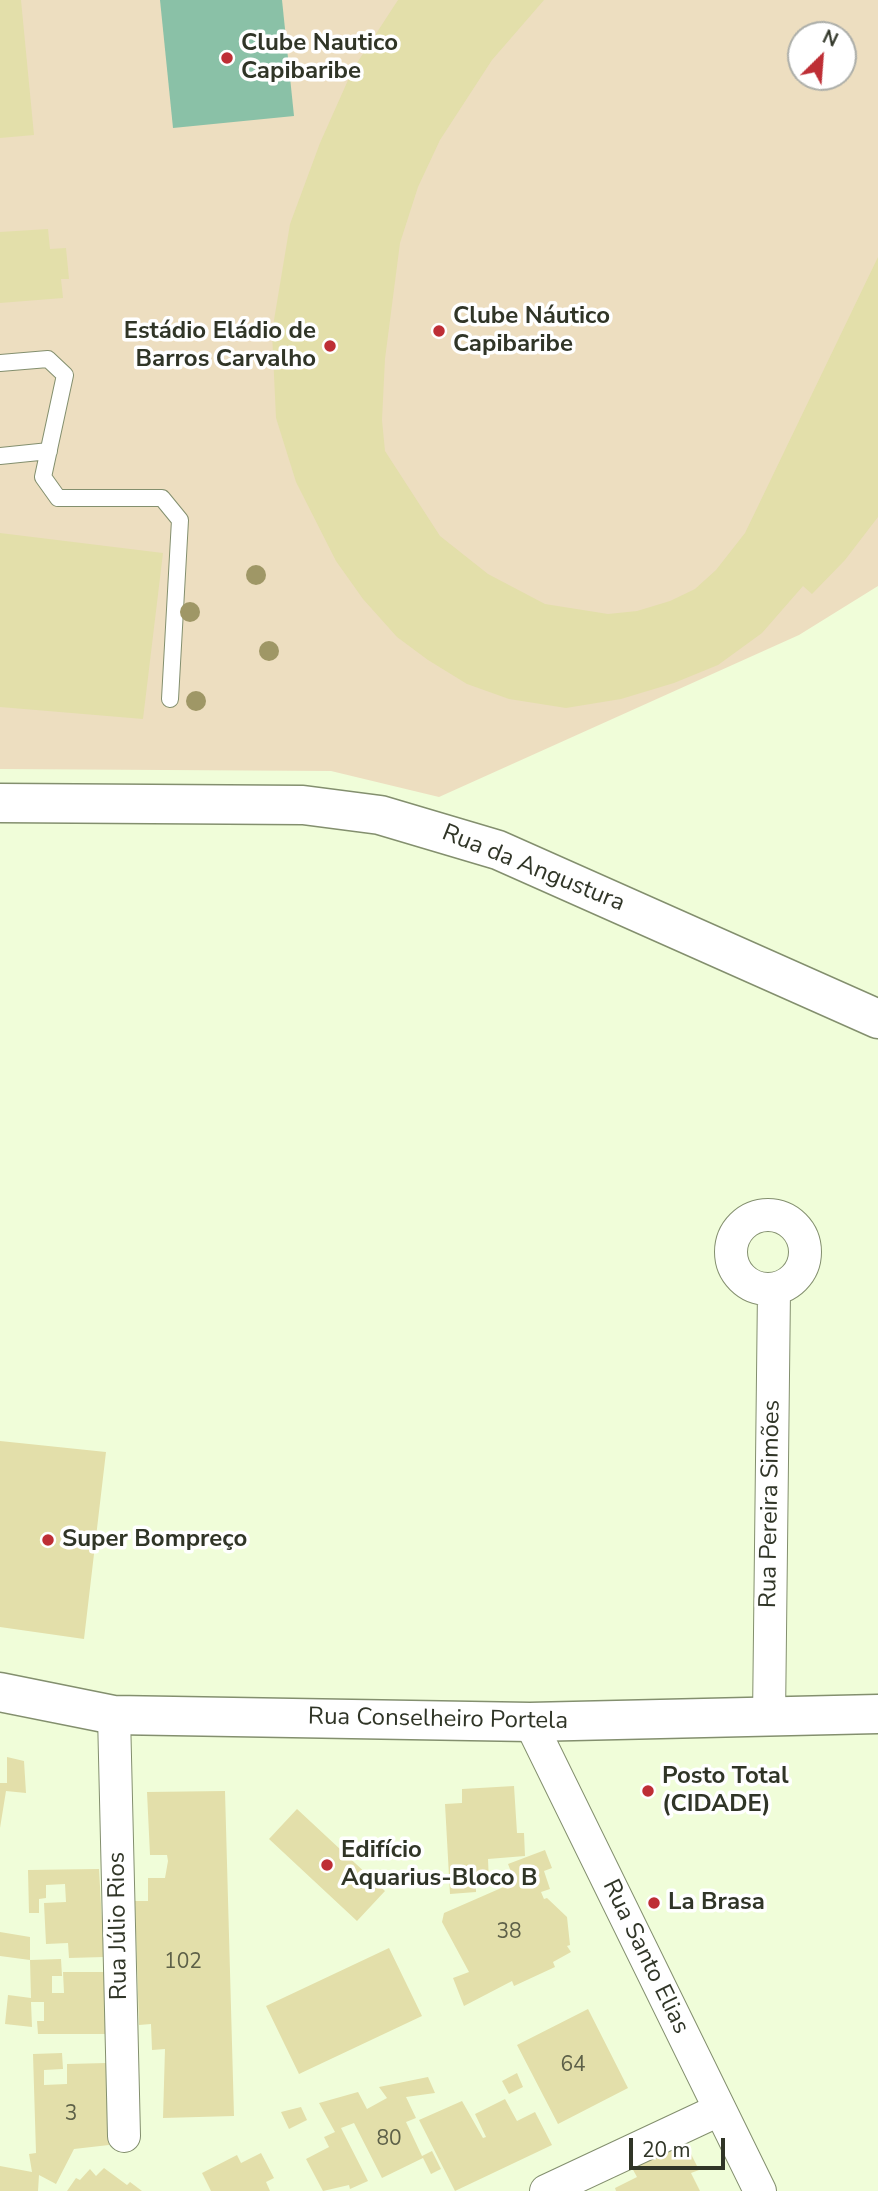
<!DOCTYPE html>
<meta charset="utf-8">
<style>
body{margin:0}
#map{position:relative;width:878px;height:2191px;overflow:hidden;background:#f0fdd9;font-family:"Nunito Sans",sans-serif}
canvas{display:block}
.north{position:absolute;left:787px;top:21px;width:70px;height:70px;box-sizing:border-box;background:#fff;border:2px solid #acaea9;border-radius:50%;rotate:25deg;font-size:19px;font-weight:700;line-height:28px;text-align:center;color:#303527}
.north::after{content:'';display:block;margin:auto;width:24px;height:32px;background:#be2e35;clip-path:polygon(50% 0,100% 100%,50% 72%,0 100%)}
.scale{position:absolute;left:629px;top:2138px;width:96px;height:32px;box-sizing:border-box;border:4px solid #303527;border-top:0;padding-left:9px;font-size:21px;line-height:24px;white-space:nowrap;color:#303527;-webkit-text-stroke:5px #fff;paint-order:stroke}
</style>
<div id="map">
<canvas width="878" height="2191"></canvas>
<div class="north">N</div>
<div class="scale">20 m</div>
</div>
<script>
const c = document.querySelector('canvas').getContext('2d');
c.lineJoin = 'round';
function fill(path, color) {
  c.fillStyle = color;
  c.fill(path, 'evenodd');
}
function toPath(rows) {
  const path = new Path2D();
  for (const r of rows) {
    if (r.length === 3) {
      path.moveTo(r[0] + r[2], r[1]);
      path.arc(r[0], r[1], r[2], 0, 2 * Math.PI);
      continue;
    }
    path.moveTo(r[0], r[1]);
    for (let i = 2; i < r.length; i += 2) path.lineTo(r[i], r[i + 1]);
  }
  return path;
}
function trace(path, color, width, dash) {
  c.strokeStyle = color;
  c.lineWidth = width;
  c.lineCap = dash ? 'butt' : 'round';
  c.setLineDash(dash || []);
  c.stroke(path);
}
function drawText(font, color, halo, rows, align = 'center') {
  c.font = font + ' "Nunito Sans",sans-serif';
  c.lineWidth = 7;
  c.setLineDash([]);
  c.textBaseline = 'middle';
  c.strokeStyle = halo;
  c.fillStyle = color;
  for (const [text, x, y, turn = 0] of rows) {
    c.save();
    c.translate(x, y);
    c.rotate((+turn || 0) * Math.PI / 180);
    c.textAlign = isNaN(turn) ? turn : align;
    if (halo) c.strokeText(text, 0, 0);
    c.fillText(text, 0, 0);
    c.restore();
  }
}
fill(toPath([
 [0,0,878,0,878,586,799,635,439,797,331,771,0,769],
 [801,35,843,35,843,77,801,77]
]), '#eddec0');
fill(toPath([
 [160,0,282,0,294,116,173,128]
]), '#8ac1a7');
fill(toPath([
 [0,0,21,0,34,135,0,138],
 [398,0,544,0,492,60,440,140,418,187,400,243,385,359,382,420,385,451,440,536,488,574,545,604,608,614,637,611,670,601,695,589,716,570,745,533,878,257,878,517,845,560,812,594,803,586,762,633,718,665,674,683,621,699,566,708,509,699,467,684,428,660,397,637,363,599,336,561,296,482,276,418,272,332,290,224,320,143,353,69],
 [48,229,50,249,66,248,69,279,61,279,63,298,0,303,0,232],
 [0,533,163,553,143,719,0,707],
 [0,1441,106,1452,84,1639,0,1627],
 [7,1757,24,1761,26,1793,6,1791,0,1828,0,1783,7,1783],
 [514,1786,517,1833,524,1833,525,1856,488,1859,489,1883,476,1884,476,1892,450,1894,445,1804,462,1803,462,1789],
 [225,1791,234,2116,163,2118,165,2049,152,2050,151,2024,139,2025,135,1901,148,1901,148,1878,165,1878,168,1861,167,1855,150,1855,147,1792],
 [297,1809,385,1891,357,1921,269,1839],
 [545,1850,552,1868,544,1871,550,1889,541,1892,544,1899,547,1898,567,1917,570,1945,567,1946,571,1952,553,1962,555,1967,514,1986,512,1981,464,2006,453,1978,469,1972,442,1922,444,1913,515,1882,508,1864],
 [99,1869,104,1957,69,1958,68,1943,46,1944,44,1903,66,1902,65,1884,46,1885,46,1898,39,1899,39,1913,29,1913,28,1870],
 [0,1932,30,1937,30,1960,0,1956],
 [389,1948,422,2016,299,2074,266,2006],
 [61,1959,62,1976,52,1976,52,1993,64,1993,63,1972,104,1972,106,2034,38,2034,37,2021,44,2021,44,2002,31,2002,32,2027,5,2024,8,1995,31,1998,30,1960],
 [588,2009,628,2088,558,2124,517,2045],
 [62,2053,63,2069,44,2070,44,2085,67,2084,67,2064,106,2063,109,2145,74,2149,56,2184,39,2175,38,2191,0,2191,0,2166,32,2172,29,2154,36,2153,33,2054],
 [517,2073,523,2087,509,2094,502,2081],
 [428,2077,435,2093,406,2097,416,2118,406,2122,422,2156,432,2151,441,2169,431,2174,423,2158,382,2178,354,2123,341,2128,368,2181,350,2189,349,2185,323,2191,306,2159,329,2147,324,2137,335,2132,319,2103,358,2092,367,2109,387,2098,379,2087],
 [505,2099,517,2121,535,2112,552,2145,455,2191,419,2120,462,2101,483,2138,486,2137,475,2114],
 [301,2107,307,2120,289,2129,281,2112],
 [685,2142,699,2170,691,2173,700,2191,616,2191,615,2188,637,2177,632,2168],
 [261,2153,274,2178,266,2182,270,2191,211,2191,202,2173,237,2155,241,2163],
 [104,2168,127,2185,130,2182,142,2191,67,2191,76,2178,80,2180,90,2169,96,2176]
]), '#e3dfaa');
const service = toPath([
 [0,363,48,359,65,375,43,477,58,498,162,498,180,520,170,699],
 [0,456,49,451]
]);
const minor = toPath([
 [768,1252,37],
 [114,1715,124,2136],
 [769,1718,774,1290],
 [530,1722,760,2191],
 [546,2191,719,2110]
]);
const tertiary = toPath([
 [0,803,303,805,380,815,498,850,878,1019]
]);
const secondary = toPath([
 [0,1692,114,1715,530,1722,878,1714]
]);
trace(service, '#838f6e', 18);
trace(minor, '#838f6e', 34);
trace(tertiary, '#838f6e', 41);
trace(secondary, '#838f6e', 41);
trace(service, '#fff', 16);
trace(minor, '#fff', 32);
trace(tertiary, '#fff', 38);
trace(secondary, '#fff', 38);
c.fillStyle = '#9f9766';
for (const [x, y] of [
 [256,575],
 [190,612],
 [269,651],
 [196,701]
]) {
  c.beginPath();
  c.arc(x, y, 10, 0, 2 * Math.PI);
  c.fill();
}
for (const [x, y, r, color] of [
 [227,58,7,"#be2e35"],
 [439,331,7,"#be2e35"],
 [330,346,7,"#be2e35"],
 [48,1540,7,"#be2e35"],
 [648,1791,7,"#be2e35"],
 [327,1865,7,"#be2e35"],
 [654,1903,7,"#be2e35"]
]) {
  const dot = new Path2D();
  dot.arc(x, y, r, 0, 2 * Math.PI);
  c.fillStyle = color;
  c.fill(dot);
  trace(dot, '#fff', 2.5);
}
drawText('21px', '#5d6048', null, [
 ["38",509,1933],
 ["102",183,1963],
 ["64",573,2066],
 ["3",71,2115],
 ["80",389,2140]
]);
drawText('bold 24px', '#303527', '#fff', [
 ["Clube Nautico",241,44],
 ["Capibaribe",241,72],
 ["Clube Náutico",453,317],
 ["Capibaribe",453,345],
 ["Estádio Eládio de",316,332,"right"],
 ["Barros Carvalho",316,360,"right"],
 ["Super Bompreço",62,1540],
 ["Posto Total",662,1777],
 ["(CIDADE)",662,1805],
 ["Edifício",341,1851],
 ["Aquarius-Bloco B",341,1879],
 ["La Brasa",668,1903]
], 'left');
drawText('24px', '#303527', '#fff', [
 ["Rua da Angustura",533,869,22],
 ["Rua Pereira Simões",771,1504,-89],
 ["Rua Conselheiro Portela",438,1720,1],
 ["Rua Júlio Rios",119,1926,-91],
 ["Rua Santo Elias",645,1957,64]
]);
</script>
